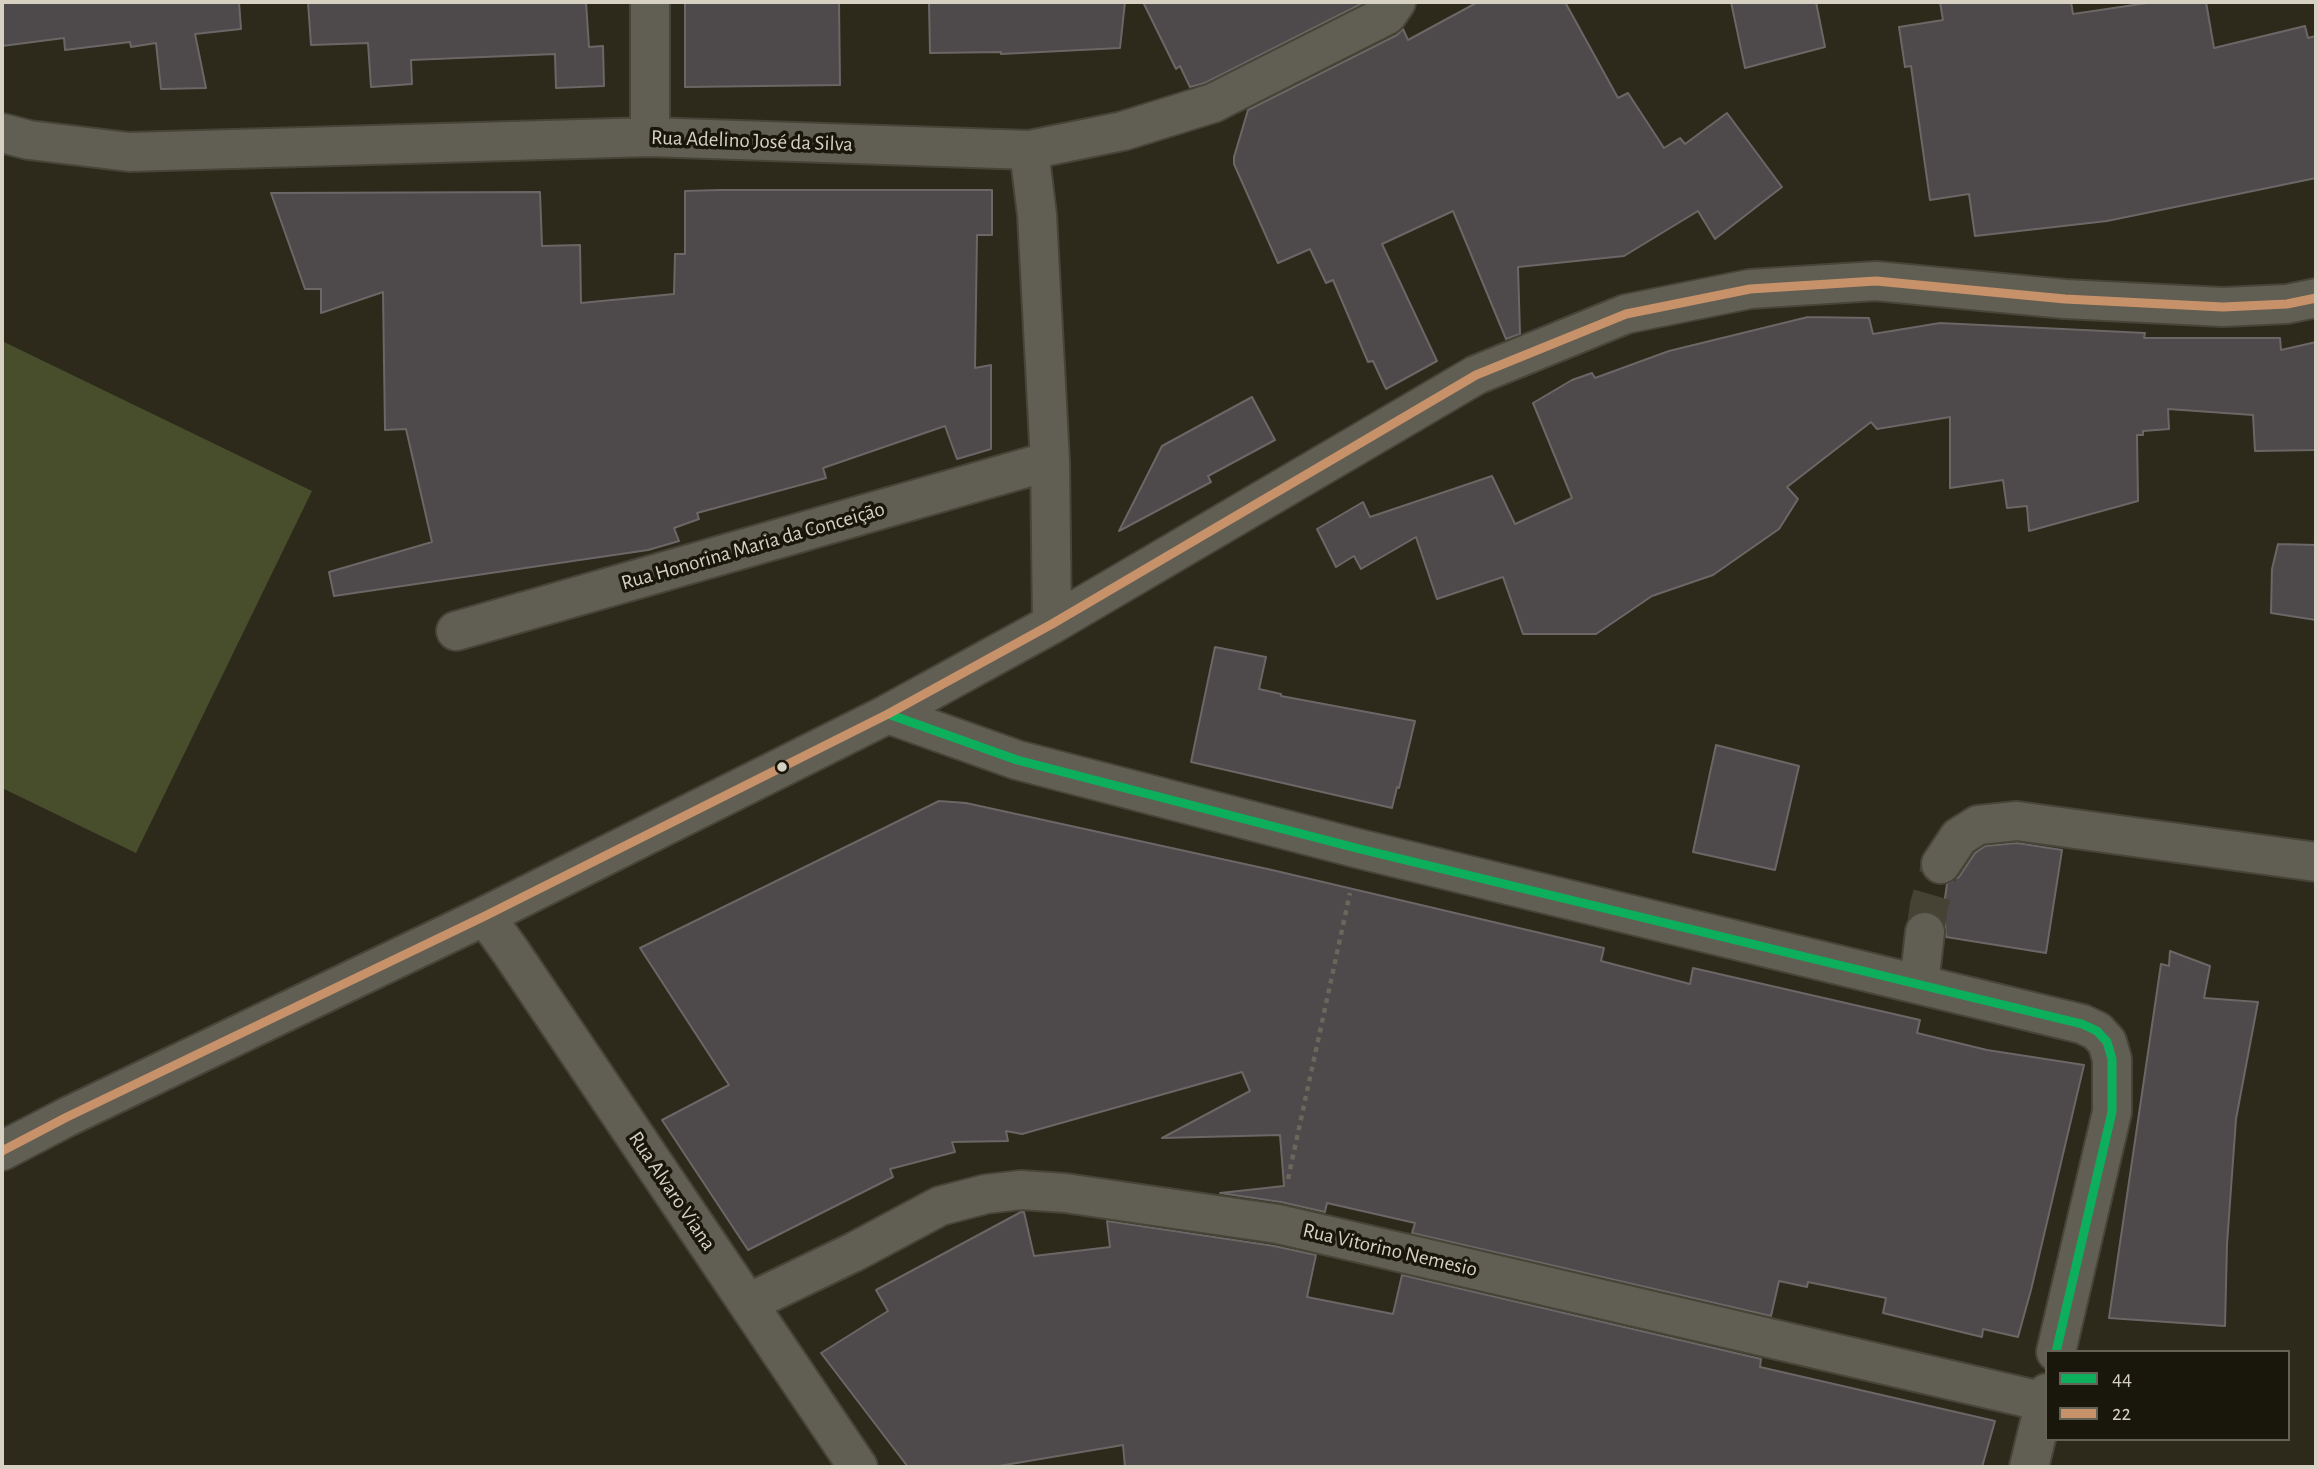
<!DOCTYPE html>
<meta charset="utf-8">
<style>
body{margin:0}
#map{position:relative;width:2318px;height:1469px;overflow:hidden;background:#2d291b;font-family:"Alegreya Sans",sans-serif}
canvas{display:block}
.frame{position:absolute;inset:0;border:4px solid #d6d1c2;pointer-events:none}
.legend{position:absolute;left:2045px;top:1350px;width:245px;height:91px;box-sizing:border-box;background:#19160b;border:2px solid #656154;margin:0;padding:9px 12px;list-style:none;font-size:21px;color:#d6d1c2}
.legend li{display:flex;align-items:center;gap:14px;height:35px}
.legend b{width:35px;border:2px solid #656154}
</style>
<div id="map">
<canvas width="2318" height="1469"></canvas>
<div class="frame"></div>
<ul class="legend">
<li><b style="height:9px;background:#0daf5c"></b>44</li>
<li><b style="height:9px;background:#c7916a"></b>22</li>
</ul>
</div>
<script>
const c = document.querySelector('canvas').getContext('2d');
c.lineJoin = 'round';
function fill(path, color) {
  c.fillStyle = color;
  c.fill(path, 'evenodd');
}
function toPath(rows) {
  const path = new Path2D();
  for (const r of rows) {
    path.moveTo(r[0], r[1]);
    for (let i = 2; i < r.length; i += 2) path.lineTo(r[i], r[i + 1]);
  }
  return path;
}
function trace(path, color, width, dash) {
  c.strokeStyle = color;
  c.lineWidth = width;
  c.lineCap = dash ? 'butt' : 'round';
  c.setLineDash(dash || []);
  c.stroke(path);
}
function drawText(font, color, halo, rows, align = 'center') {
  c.font = font + ' "Alegreya Sans",sans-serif';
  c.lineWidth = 7;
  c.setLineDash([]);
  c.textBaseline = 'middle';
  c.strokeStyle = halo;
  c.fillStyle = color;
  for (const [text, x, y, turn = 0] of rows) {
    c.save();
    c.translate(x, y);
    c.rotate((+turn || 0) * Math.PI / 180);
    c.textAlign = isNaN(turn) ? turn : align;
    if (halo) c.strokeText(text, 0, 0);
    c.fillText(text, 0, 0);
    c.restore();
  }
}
fill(toPath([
 [2,341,312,491,136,853,2,788]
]), '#484d2c');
const building = toPath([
 [2,2,239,2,241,29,195,34,206,88,161,89,156,43,131,47,130,42,65,50,64,38,2,46,2,2],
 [308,2,586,2,589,47,603,46,604,86,556,88,555,54,411,60,412,84,371,87,368,43,311,45,308,2],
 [685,2,839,2,840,85,685,87,685,2],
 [929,2,1125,2,1120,48,1001,54,1001,52,930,53,929,2],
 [1143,2,1365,2,1205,83,1190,87,1180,66,1176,69,1143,2],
 [1478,2,1565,2,1618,98,1628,93,1664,148,1680,138,1685,144,1727,113,1782,187,1715,239,1698,211,1624,256,1518,267,1520,334,1506,339,1453,211,1382,244,1437,361,1386,389,1373,361,1368,362,1333,280,1326,283,1310,249,1278,263,1234,164,1234,157,1248,110,1397,35,1403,29,1408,40,1478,2],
 [1731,2,1816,2,1825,47,1745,68,1731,2],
 [1940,2,2071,2,2073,14,2154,2,2206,2,2214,48,2305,26,2308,38,2316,36,2316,178,2107,221,1975,236,1969,194,1930,200,1911,66,1905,67,1899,27,1943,20,1940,2],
 [720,190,992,190,992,235,977,235,975,368,991,365,991,449,957,459,945,426,823,468,826,478,697,513,699,519,674,528,679,541,648,550,334,596,329,572,432,542,406,429,385,430,383,292,321,313,321,289,305,289,271,193,540,192,542,246,580,245,581,303,674,294,675,254,685,254,685,191,720,190],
 [1808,317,1869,318,1873,334,1940,323,2145,333,2144,338,2280,338,2281,350,2316,342,2316,450,2255,451,2253,415,2168,409,2169,429,2143,431,2143,435,2137,435,2138,501,2029,531,2027,506,2007,508,2003,480,1950,488,1950,417,1877,429,1871,422,1787,487,1798,499,1779,529,1713,575,1652,596,1596,634,1523,634,1503,577,1437,599,1416,537,1361,569,1354,556,1336,567,1317,529,1363,502,1370,517,1492,476,1515,524,1572,498,1533,403,1572,380,1592,373,1595,378,1669,351,1808,317],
 [1252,397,1275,440,1208,476,1211,482,1119,531,1162,446,1252,397],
 [2278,544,2316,545,2316,620,2271,613,2272,569,2278,544],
 [1215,647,1266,657,1259,689,1281,694,1281,696,1415,721,1399,788,1397,787,1392,808,1191,762,1215,647],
 [1716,745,1799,766,1775,870,1693,852,1716,745],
 [939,801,966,803,1272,870,1604,948,1601,961,1690,984,1693,968,1920,1020,1917,1033,1987,1050,2084,1065,2031,1290,2018,1337,1983,1329,1982,1337,1883,1313,1886,1298,1808,1282,1807,1287,1779,1281,1771,1316,1412,1233,1415,1223,1327,1203,1325,1212,1281,1202,1220,1193,1284,1186,1280,1135,1162,1138,1250,1091,1242,1072,1022,1134,1006,1131,1008,1141,952,1142,955,1152,890,1169,893,1177,748,1250,662,1120,729,1085,640,948,939,801],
 [2017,843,2062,850,2046,953,1946,937,1945,924,1942,919,1947,884,1959,877,1975,853,1985,846,2017,843],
 [2170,951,2210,966,2204,998,2258,1002,2236,1119,2227,1244,2225,1326,2109,1318,2161,964,2169,966,2170,951],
 [1021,1212,1024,1212,1034,1256,1110,1247,1107,1221,1274,1246,1316,1255,1307,1297,1393,1314,1402,1275,1761,1359,1760,1367,1995,1421,1982,1467,1125,1467,1123,1445,993,1467,908,1467,821,1353,888,1311,876,1290,1021,1212]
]);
fill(building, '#4e494a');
trace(building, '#6b6766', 2);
trace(toPath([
 [1925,932,1929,905,1941,864]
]), '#464234', 38, [38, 19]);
const minor = toPath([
 [2,133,29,140,129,152,650,137,1029,150,1037,215,1050,461,1052,624],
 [650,137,650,2],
 [1029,150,1123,131,1213,103,1387,15,1396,2],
 [456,631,1050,461],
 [888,714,1017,760,1360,849,2082,1024,2097,1031,2107,1042,2112,1059,2112,1112,2056,1352],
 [1941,864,1959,837,1978,825,2017,821,2316,862],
 [485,916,511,952,858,1467],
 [1919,984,1925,932],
 [2,1151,67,1117,485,916,888,714,1052,624,1476,375,1626,314,1750,289,1876,281,2065,299,2223,307,2287,304,2316,298],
 [748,1303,854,1252,940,1206,986,1194,1021,1190,1065,1193,1278,1224,2045,1402],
 [2029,1467,2047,1393]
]);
trace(minor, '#474438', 42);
trace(toPath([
 [1288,1179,1350,893]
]), '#69665c', 4.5, [5, 5]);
trace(minor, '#615e53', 38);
trace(toPath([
 [888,714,1017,760,1360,849,2082,1024,2097,1031,2107,1042,2112,1059,2112,1112,2056,1352]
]), '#0daf5c', 9);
trace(toPath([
 [2,1151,67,1117,485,916,888,714,1052,624,1476,375,1626,314,1750,289,1876,281,2065,299,2223,307,2287,304,2316,298]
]), '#c7916a', 9);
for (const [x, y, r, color] of [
 [782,767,6,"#d6d1c2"]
]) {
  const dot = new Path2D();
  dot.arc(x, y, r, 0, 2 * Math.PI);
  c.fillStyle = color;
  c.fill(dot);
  trace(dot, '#19160b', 2.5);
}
drawText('21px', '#d6d1c2', '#19160b', [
 ["Rua Adelino José da Silva",752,141,2],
 ["Rua Honorina Maria da Conceição",753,546,-16],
 ["Rua Alvaro Viana",672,1191,56],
 ["Rua Vitorino Nemesio",1390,1250,13]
]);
</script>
